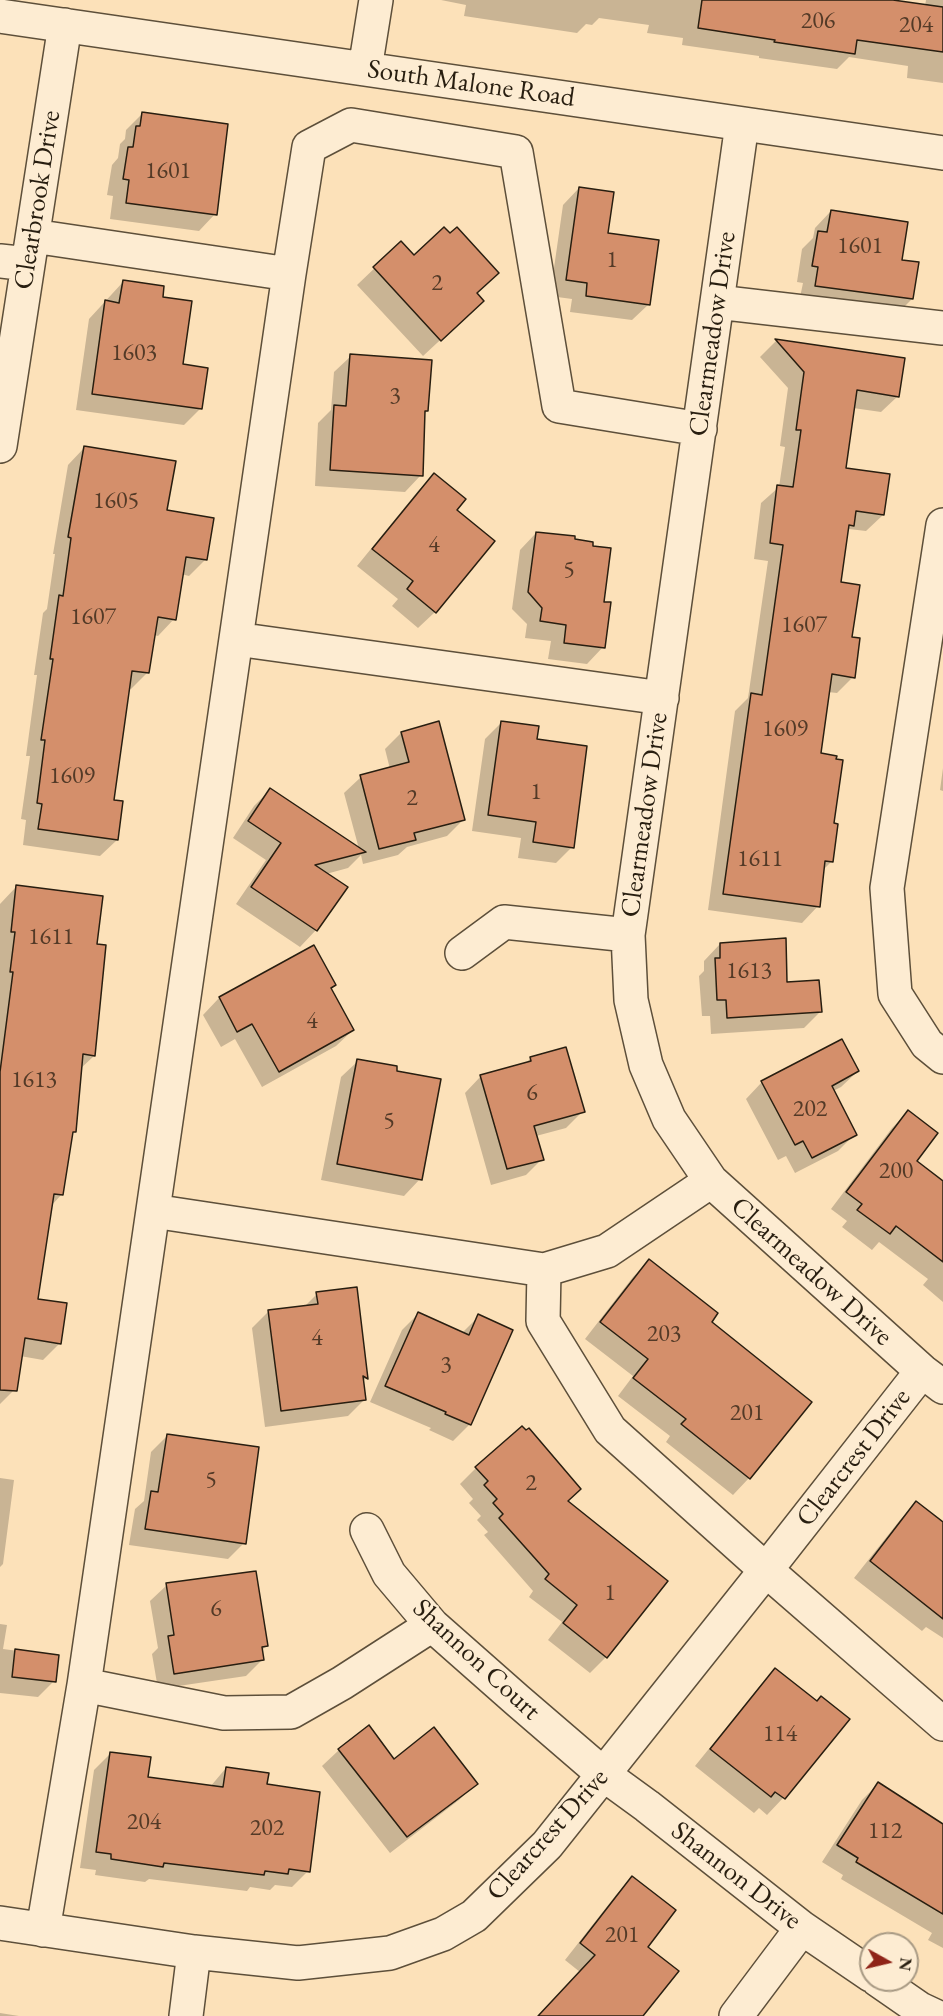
<!DOCTYPE html>
<style>
body{margin:0}
#map{position:relative;width:943px;height:2016px;overflow:hidden;background:#fce1b9;font-family:"EB Garamond",serif}
canvas{display:block}
.north{position:absolute;left:859px;top:1932px;width:60px;height:60px;box-sizing:border-box;background:#fdecd2;border:2px solid #a89a84;border-radius:50%;rotate:98deg;font-size:16px;font-weight:700;line-height:24px;text-align:center;color:#281e10}
.north::after{content:'';display:block;margin:auto;width:21px;height:27px;background:#8f2418;clip-path:polygon(50% 0,100% 100%,50% 72%,0 100%)}
</style>
<div id="map">
<canvas width="943" height="2016"></canvas>
<div class="north">N</div>
</div>
<script>
const c = document.querySelector('canvas').getContext('2d');
c.lineJoin = 'round';
function fill(path, color) {
  c.fillStyle = color;
  c.fill(path, 'evenodd');
}
function toPath(rows) {
  const path = new Path2D();
  for (const r of rows) {
    path.moveTo(r[0], r[1]);
    for (let i = 2; i < r.length; i += 2) path.lineTo(r[i], r[i + 1]);
  }
  return path;
}
function trace(path, color, width, dash) {
  c.strokeStyle = color;
  c.lineWidth = width;
  c.lineCap = dash ? 'butt' : 'round';
  c.setLineDash(dash || []);
  c.stroke(path);
}
function drawText(font, color, halo, rows, align = 'center') {
  c.font = font + ' "EB Garamond",serif';
  c.lineWidth = 4.5;
  c.setLineDash([]);
  c.textBaseline = 'middle';
  c.strokeStyle = halo;
  c.fillStyle = color;
  for (const [text, x, y, turn = 0] of rows) {
    c.save();
    c.translate(x, y);
    c.rotate((+turn || 0) * Math.PI / 180);
    c.textAlign = isNaN(turn) ? turn : align;
    if (halo) c.strokeText(text, 0, 0);
    c.fillText(text, 0, 0);
    c.restore();
  }
}
fill(toPath([
 [441,0,882,0,925,6,926,0,943,0,943,83,907,78,908,66,849,57,837,69,759,58,759,56,682,45,683,38,647,33,649,25,599,18,592,25,586,24,577,33,464,16,466,5],
 [142,114,215,214,199,231,110,219,113,196,107,195,112,165,118,158,120,144,125,139,126,130],
 [579,188,649,304,632,320,570,312,572,299,550,296,563,205],
 [831,211,901,261,912,299,896,315,799,302,803,283,797,282,802,249,813,238,815,228],
 [401,243,414,257,475,294,465,317,423,356,357,285],
 [123,282,161,298,181,366,200,409,184,425,76,410,89,319],
 [776,341,904,359,898,396,881,412,853,408,844,469,883,515,866,531,849,529,847,530,840,583,851,638,853,677,837,693,828,692,819,755,832,861,823,870,818,906,802,923,708,910,735,711,748,698,768,561,754,559,761,503,779,487,785,447,780,446,788,388,760,357],
 [351,356,427,411,424,414,421,475,405,492,315,486,318,423,331,410,334,372],
 [84,448,165,512,206,559,189,576,181,574,174,619,158,636,154,635,148,672,131,689,128,688,112,801,117,840,100,856,23,845,26,820,21,819,30,756,26,756,37,675,34,675,43,613,47,609,55,554,53,554,68,465],
 [434,475,455,510,435,612,418,628,392,606,398,599,357,566,418,491],
 [536,533,603,603,603,647,587,664,548,659,551,641,525,638,527,624,512,609,520,550],
 [501,723,535,741,572,847,556,863,518,858,521,838,472,831,485,739],
 [401,733,463,820,447,836,407,847,398,855,363,864,361,855,348,868,326,874,316,930,300,947,236,904,266,860,233,838,254,806,270,790,359,849,344,793,361,777,390,769,385,749],
 [943,768,943,791,940,790],
 [16,887,95,945,94,1056,80,1069,74,1131,71,1134,62,1194,51,1206,36,1300,60,1343,43,1360,20,1356,15,1389,0,1404,0,904],
 [720,944,786,984,820,1012,804,1028,711,1034,710,1016,702,1016,699,976,704,971,704,961],
 [314,947,334,985,330,989,353,1030,336,1046,262,1087,235,1039,221,1047,203,1015,219,998],
 [531,1058,583,1111,566,1128,536,1136,542,1159,526,1175,491,1185,465,1093,481,1076,525,1064],
 [358,1061,420,1179,404,1196,321,1180,341,1077],
 [858,1071,841,1087,833,1091,855,1134,838,1151,795,1173,786,1156,778,1160,746,1099,762,1082],
 [908,1112,915,1161,943,1183,943,1302,923,1285,928,1279,879,1242,872,1250,842,1227,847,1221,831,1209,892,1128],
 [649,1261,710,1322,810,1402,749,1478,733,1495,666,1442,670,1436,618,1396,633,1376,585,1339,633,1277],
 [356,1289,366,1378,362,1382,364,1400,348,1416,265,1427,252,1328,268,1312,303,1308,317,1294],
 [418,1314,462,1333,479,1316,470,1424,453,1441,429,1430,431,1428,370,1402,402,1330],
 [168,1435,244,1543,228,1559,129,1545,135,1509,144,1501,151,1452],
 [476,1468,566,1501,606,1657,590,1673,548,1640,562,1622,529,1597,533,1591,484,1535,488,1532,477,1520,481,1516,469,1503,473,1499,460,1484],
 [0,1478,14,1480,3,1564,0,1567],
 [916,1503,943,1523,943,1638,926,1627,922,1631,854,1578,900,1520],
 [167,1585,266,1646,261,1651,263,1659,246,1676,158,1689,152,1654,158,1648,150,1601],
 [0,1624,7,1625,3,1649,57,1656,54,1681,38,1697,0,1693],
 [776,1670,816,1703,848,1719,783,1798,767,1815,759,1808,754,1813,695,1766,759,1687],
 [339,1750,393,1761,476,1784,459,1800,390,1853,322,1766],
 [111,1753,147,1778,210,1787,226,1768,265,1785,308,1871,292,1887,275,1885,270,1890,250,1887,247,1891,149,1879,145,1882,95,1875,96,1870,80,1868,94,1770],
 [878,1784,943,1845,943,1948,928,1940,932,1933,841,1879,843,1875,822,1862,862,1800],
 [632,1878,646,1948,642,2016,539,2016,580,1972,565,1960,616,1895],
 [0,2013,19,2016,0,2016]
]), '#0003');
const building = toPath([
 [702,0,893,0,943,7,943,52,857,40,855,54,774,42,775,40,698,28,702,0],
 [142,112,228,124,217,215,126,203,129,180,123,179,128,147,133,147,136,126,140,126,142,112],
 [579,187,614,192,608,233,659,240,650,305,586,296,587,283,566,280,579,187],
 [831,210,908,222,902,260,919,262,913,299,815,286,818,267,812,266,818,231,827,232,831,210],
 [444,227,450,233,457,227,499,273,477,293,484,301,441,341,373,267,401,241,414,255,444,227],
 [123,280,164,286,163,297,192,301,183,364,208,368,202,409,92,394,105,300,119,303,123,280],
 [775,339,905,358,899,397,857,390,846,468,890,474,884,515,856,511,854,526,849,525,841,582,860,585,852,637,860,638,855,678,832,674,821,753,837,756,836,759,843,760,834,823,838,824,833,862,825,861,820,907,723,894,751,693,762,695,783,545,770,543,777,485,793,487,801,430,796,430,804,372,775,339],
 [350,354,432,360,428,411,425,411,423,476,330,470,334,405,346,406,350,354],
 [84,446,176,461,167,510,214,518,207,560,186,557,176,620,158,617,149,673,132,671,114,800,123,801,118,840,38,829,42,804,37,803,45,740,41,740,53,659,50,659,59,595,63,596,71,538,68,537,84,446],
 [434,473,466,499,457,510,495,541,436,613,407,589,413,581,372,549,434,473],
 [536,532,575,536,575,539,593,542,593,546,611,548,604,602,611,602,605,648,564,643,566,625,540,621,542,608,528,592,536,532],
 [439,721,465,820,414,833,416,840,379,849,360,775,409,762,401,732,439,721],
 [501,721,539,726,537,739,587,746,574,848,533,842,536,822,488,815,501,721],
 [270,788,366,852,315,865,348,887,317,931,251,887,281,843,248,821,270,788],
 [16,885,103,896,97,944,106,945,95,1056,83,1054,76,1132,73,1132,63,1195,54,1194,38,1299,67,1303,61,1344,25,1338,17,1391,0,1390,0,1072,13,972,10,972,15,932,11,932,16,885],
 [786,938,787,982,819,980,822,1012,727,1018,726,1000,717,1000,715,958,720,958,720,943,786,938],
 [314,945,336,985,331,988,354,1030,279,1072,252,1024,237,1032,219,997,314,945],
 [842,1039,859,1071,832,1086,857,1135,812,1158,803,1141,795,1145,761,1081,842,1039],
 [566,1047,585,1112,534,1126,544,1160,507,1169,480,1075,531,1061,530,1057,566,1047],
 [357,1059,397,1066,397,1071,441,1079,422,1180,337,1164,357,1059],
 [908,1110,938,1133,917,1161,943,1181,943,1262,896,1226,890,1234,857,1210,862,1204,846,1192,908,1110],
 [649,1259,718,1313,712,1322,812,1402,750,1479,681,1424,686,1419,633,1378,648,1359,600,1322,649,1259],
 [357,1287,368,1379,363,1376,366,1400,281,1411,268,1310,318,1304,316,1292,357,1287],
 [418,1312,469,1335,478,1314,513,1330,471,1425,445,1414,446,1412,385,1386,418,1312],
 [522,1426,526,1430,529,1428,581,1489,568,1501,668,1581,607,1658,563,1623,577,1605,545,1579,549,1574,499,1518,503,1514,493,1503,497,1499,484,1485,488,1481,475,1467,522,1426],
 [167,1434,259,1447,246,1544,145,1529,151,1491,158,1492,167,1434],
 [916,1501,943,1522,943,1619,870,1561,916,1501],
 [256,1571,268,1646,262,1647,264,1660,174,1674,168,1636,174,1635,166,1583,256,1571],
 [15,1649,59,1655,56,1682,12,1677,15,1649],
 [775,1668,817,1701,821,1696,850,1719,785,1799,775,1792,771,1797,710,1749,775,1668],
 [369,1725,394,1759,434,1727,478,1784,407,1837,338,1749,369,1725],
 [110,1752,151,1757,148,1777,223,1787,226,1767,269,1773,267,1784,320,1792,310,1872,289,1869,288,1874,265,1871,264,1875,164,1863,163,1867,111,1859,111,1854,96,1852,110,1752],
 [878,1782,943,1824,943,1914,856,1862,858,1858,837,1845,878,1782],
 [632,1876,676,1910,648,1947,679,1971,643,2016,538,2016,595,1955,580,1943,632,1876]
]);
fill(building, '#d48f6b');
trace(building, '#281e10', 1.5);
const minor = toPath([
 [0,16,943,153],
 [365,69,376,0],
 [742,124,628,935,631,1000,646,1065,669,1119,711,1181,922,1371,943,1387],
 [33,236,289,274,84,1685,224,1713,291,1712,342,1683,432,1625],
 [0,261,28,264],
 [289,274,309,147,351,125,516,152,559,406,700,429],
 [717,302,943,328],
 [0,446,65,25],
 [943,525,887,888,895,994,927,1044,943,1057],
 [236,639,662,698],
 [462,953,504,922,628,935],
 [153,1211,544,1270,607,1251,711,1181],
 [544,1270,543,1321,610,1430,766,1570,943,1724],
 [367,1530,389,1574,432,1625,517,1700,603,1774,647,1806,802,1928,871,1975],
 [0,1923,194,1952,298,1963,390,1953,443,1934,474,1916,547,1845,766,1570,922,1371],
 [43,1930,84,1685],
 [878,1980,920,2009,935,2016],
 [186,2016,194,1952],
 [736,2016,802,1928]
]);
trace(minor, '#5d4f3a', 36);
trace(minor, '#fdecd2', 33);
drawText('24px', '#533a27', null, [
 ["206",818,21],
 ["204",916,25],
 ["1601",168,171],
 ["1601",860,246],
 ["1",612,260],
 ["2",437,283],
 ["1603",134,353],
 ["3",395,396],
 ["1605",116,501],
 ["4",434,545],
 ["5",569,570],
 ["1607",93,617],
 ["1607",804,625],
 ["1609",785,729],
 ["1609",72,776],
 ["1",536,792],
 ["2",412,798],
 ["1611",760,859],
 ["1611",51,937],
 ["1613",749,971],
 ["4",312,1021],
 ["1613",34,1080],
 ["6",532,1093],
 ["202",810,1109],
 ["5",389,1121],
 ["200",896,1171],
 ["203",664,1334],
 ["4",317,1338],
 ["3",446,1365],
 ["201",747,1413],
 ["5",211,1480],
 ["2",531,1483],
 ["1",610,1593],
 ["6",216,1609],
 ["114",780,1734],
 ["204",144,1822],
 ["202",267,1828],
 ["112",885,1831],
 ["201",622,1935]
]);
drawText('27px', '#281e10', '#fdecd2', [
 ["South Malone Road",471,84,8],
 ["Clearbrook Drive",38,200,-81],
 ["Clearmeadow Drive",713,334,-82],
 ["Clearmeadow Drive",645,815,-82],
 ["Clearmeadow Drive",811,1272,42],
 ["Clearcrest Drive",854,1458,-52],
 ["Shannon Court",476,1660,43],
 ["Clearcrest Drive",548,1835,-48],
 ["Shannon Drive",736,1876,38]
]);
</script>
